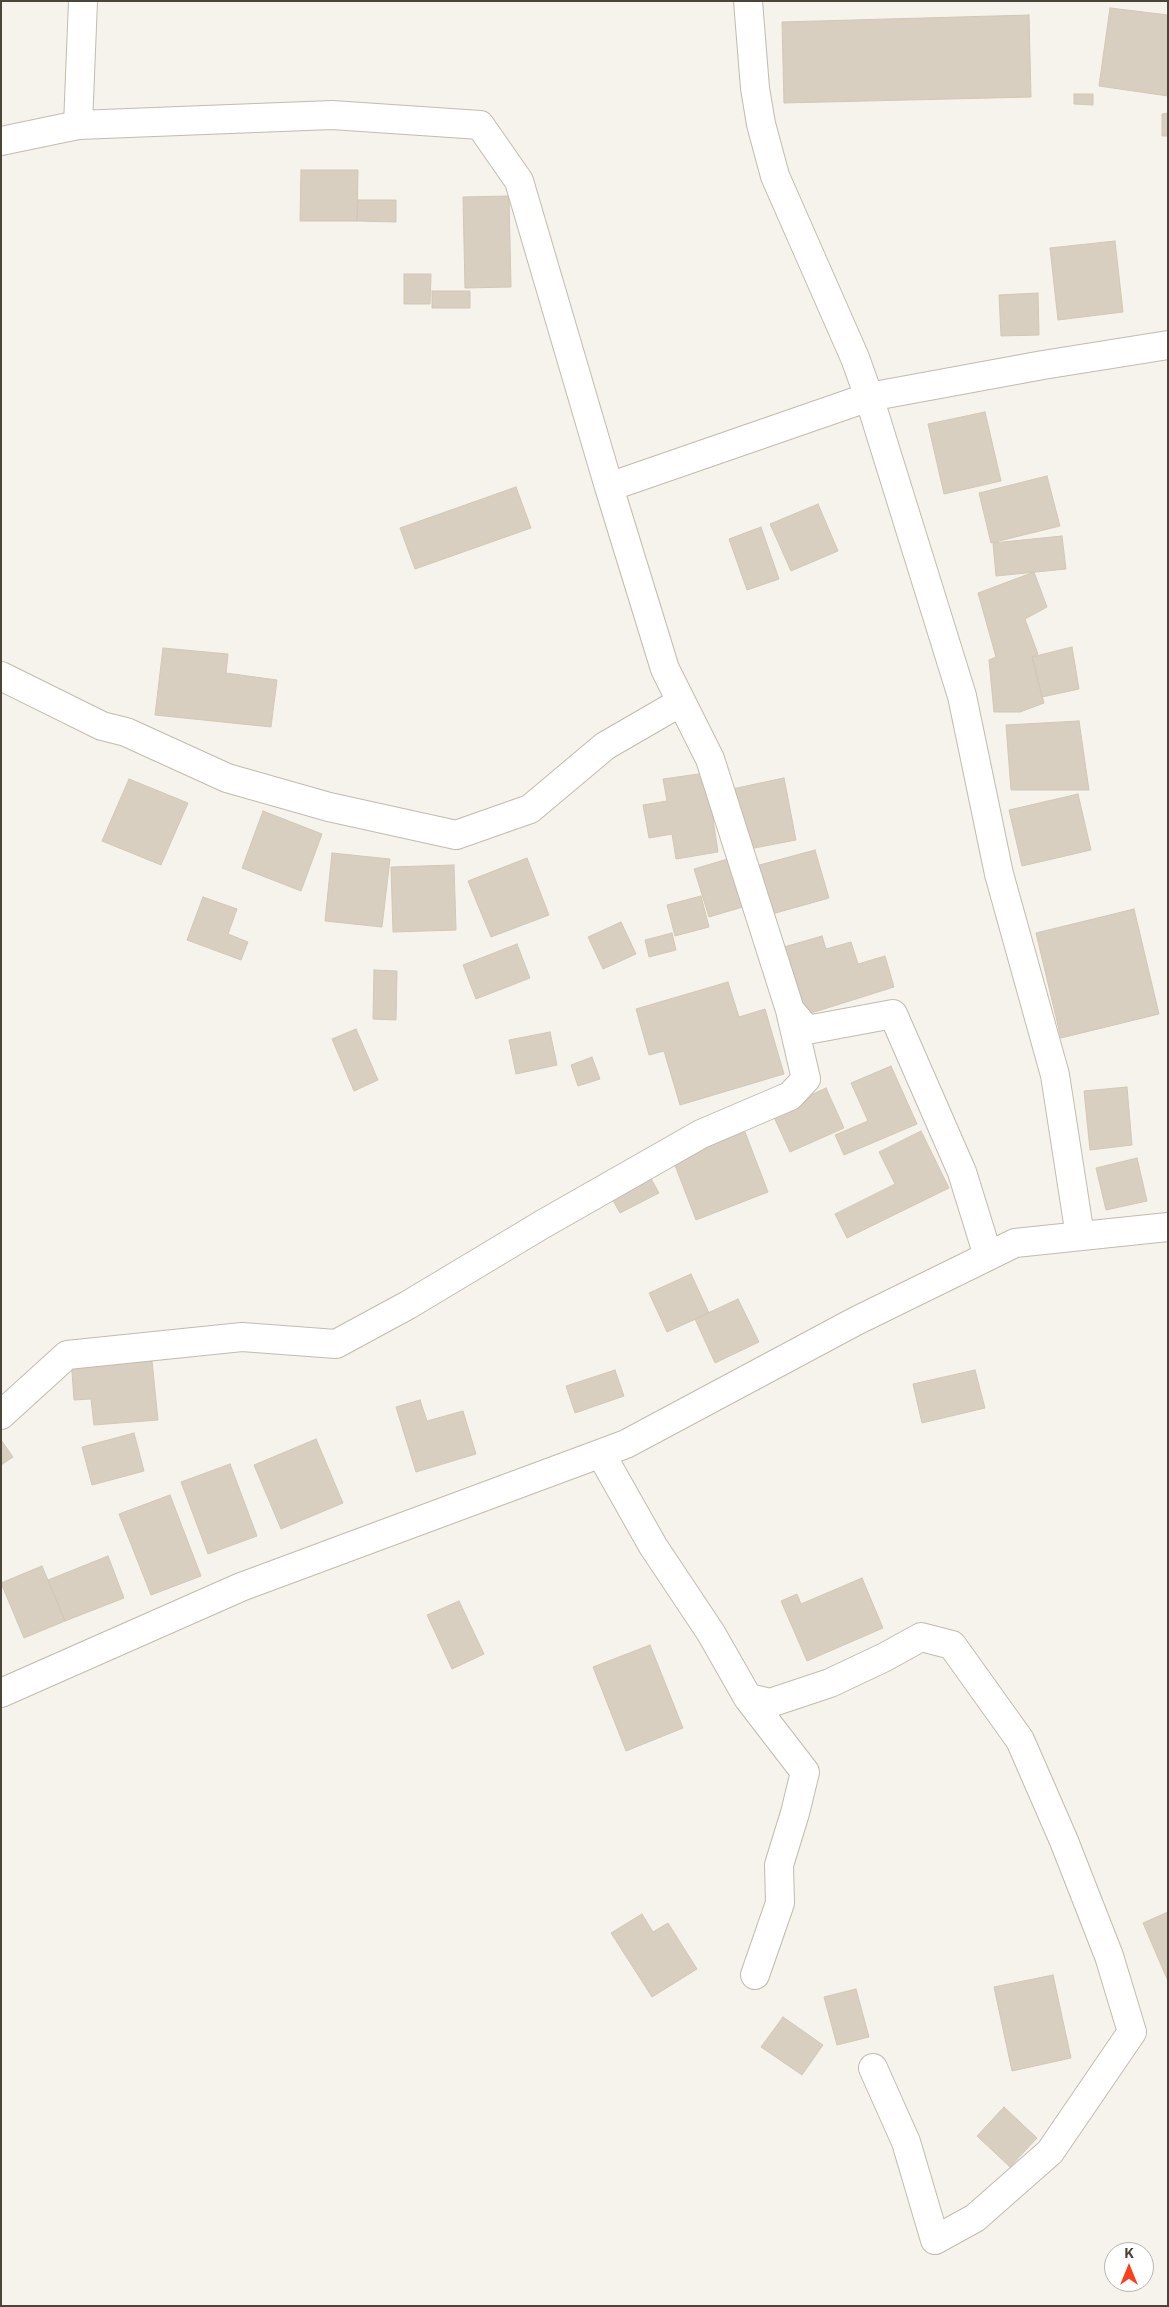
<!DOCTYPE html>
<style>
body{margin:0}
#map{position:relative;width:1169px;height:2307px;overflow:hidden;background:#f6f3ec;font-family:"IBM Plex Sans",sans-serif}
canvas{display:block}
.frame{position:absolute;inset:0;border:2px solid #4b4439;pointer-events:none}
.north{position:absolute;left:1104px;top:2242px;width:50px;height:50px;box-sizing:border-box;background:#fff;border:1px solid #b7b4b0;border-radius:50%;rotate:0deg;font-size:14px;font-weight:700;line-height:20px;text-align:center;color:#4b4439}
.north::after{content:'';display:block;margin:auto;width:18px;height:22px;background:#fc3f1d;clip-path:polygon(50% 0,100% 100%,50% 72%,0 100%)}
</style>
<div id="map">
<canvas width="1169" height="2307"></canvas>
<div class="frame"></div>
<div class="north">K</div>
</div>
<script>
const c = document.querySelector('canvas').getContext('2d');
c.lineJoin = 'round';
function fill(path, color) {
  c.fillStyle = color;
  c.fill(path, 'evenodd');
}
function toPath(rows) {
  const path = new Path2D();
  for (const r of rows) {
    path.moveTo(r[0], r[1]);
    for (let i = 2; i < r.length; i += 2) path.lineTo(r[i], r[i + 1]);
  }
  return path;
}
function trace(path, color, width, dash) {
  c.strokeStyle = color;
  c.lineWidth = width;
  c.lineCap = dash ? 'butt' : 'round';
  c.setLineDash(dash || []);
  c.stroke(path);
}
const building = toPath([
 [1110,8,1168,15,1168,96,1099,86,1110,8],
 [1029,15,1031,97,784,103,782,22,1029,15],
 [1074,94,1093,94,1093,105,1074,104,1074,94],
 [1168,113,1168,136,1162,136,1162,114,1168,113],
 [301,170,358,170,357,221,300,221,301,170],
 [509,196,511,287,465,288,463,197,509,196],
 [358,200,396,200,396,222,357,221,358,200],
 [1115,241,1123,312,1058,320,1050,248,1115,241],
 [404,274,431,274,430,304,404,304,404,274],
 [432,291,470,291,470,308,432,308,432,291],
 [1038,293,1039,335,1001,336,999,295,1038,293],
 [985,412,1001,481,944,494,928,424,985,412],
 [1047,476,1060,526,991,543,979,493,1047,476],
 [516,487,531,528,415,569,400,528,516,487],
 [818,504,838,551,791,571,770,524,818,504],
 [761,527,779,579,747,590,729,539,761,527],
 [1062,536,1066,569,996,576,993,543,1062,536],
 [1034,572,1047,607,1025,619,1038,654,1032,657,1044,703,1020,712,994,712,989,660,996,657,978,593,1034,572],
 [1072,647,1079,689,1042,697,1032,657,1072,647],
 [163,648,228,654,226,673,277,680,271,727,155,715,163,648],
 [1079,721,1089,790,1011,790,1006,725,1079,721],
 [706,773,718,852,676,859,672,834,649,838,643,805,667,801,663,779,706,773],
 [784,778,796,840,744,850,732,789,784,778],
 [129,779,188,803,161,865,102,841,129,779],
 [1078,794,1091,850,1022,866,1009,810,1078,794],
 [263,811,322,834,301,891,242,868,263,811],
 [815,850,829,898,765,916,752,867,815,850],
 [332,853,390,859,382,927,325,921,332,853],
 [527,858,549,915,491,937,468,881,527,858],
 [731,858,746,906,709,917,694,869,731,858],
 [454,865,456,930,393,932,391,867,454,865],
 [701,896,709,927,675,936,667,905,701,896],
 [203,897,237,909,228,934,248,942,241,960,187,940,203,897],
 [1134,909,1159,1014,1061,1038,1036,933,1134,909],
 [621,922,636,954,603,969,588,937,621,922],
 [672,933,676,950,649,957,645,940,672,933],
 [822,936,826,949,851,942,858,964,885,956,894,987,805,1015,784,947,822,936],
 [517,944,530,978,476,999,463,965,517,944],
 [374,970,397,971,396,1020,373,1019,374,970],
 [728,982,739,1017,765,1009,784,1074,680,1105,664,1051,649,1055,636,1009,728,982],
 [356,1029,378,1080,354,1091,332,1039,356,1029],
 [550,1032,557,1065,516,1074,509,1040,550,1032],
 [592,1057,600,1079,578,1086,571,1065,592,1057],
 [891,1066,917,1124,844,1155,835,1135,868,1121,851,1083,891,1066],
 [1127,1087,1132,1145,1090,1150,1084,1091,1127,1087],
 [826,1088,844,1128,790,1152,772,1113,826,1088],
 [921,1131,949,1188,847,1238,835,1214,895,1184,879,1152,921,1131],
 [745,1132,768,1192,696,1220,673,1160,745,1132],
 [1137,1158,1147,1201,1106,1210,1096,1168,1137,1158],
 [649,1175,659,1193,620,1213,610,1195,649,1175],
 [691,1274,709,1313,667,1332,649,1293,691,1274],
 [738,1299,759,1342,715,1363,695,1319,738,1299],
 [151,1351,158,1420,94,1425,91,1399,74,1400,71,1359,151,1351],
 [615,1370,624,1396,575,1413,566,1386,615,1370],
 [975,1370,985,1408,922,1423,913,1384,975,1370],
 [420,1400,427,1421,463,1411,476,1454,416,1472,396,1407,420,1400],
 [134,1433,144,1471,92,1485,82,1447,134,1433],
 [316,1439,343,1503,281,1529,254,1465,316,1439],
 [1,1440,13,1457,1,1465,1,1440],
 [230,1464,257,1536,208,1554,181,1482,230,1464],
 [170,1495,201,1576,151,1595,119,1514,170,1495],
 [108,1556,124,1598,65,1621,48,1580,108,1556],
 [42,1566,65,1621,24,1638,1,1583,42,1566],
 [862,1578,883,1628,807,1661,781,1601,797,1594,801,1604,862,1578],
 [459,1601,484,1654,452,1669,427,1615,459,1601],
 [650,1645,683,1728,626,1751,593,1667,650,1645],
 [1168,1912,1168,1981,1143,1923,1168,1912],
 [642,1914,653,1932,668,1923,697,1969,652,1997,611,1933,642,1914],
 [1053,1975,1071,2058,1012,2071,994,1987,1053,1975],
 [856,1989,869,2037,837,2045,824,1997,856,1989],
 [783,2017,823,2045,802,2075,761,2047,783,2017],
 [1004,2107,1037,2138,1010,2167,977,2136,1004,2107]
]);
fill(building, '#d8cfc1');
trace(building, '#d3c7b4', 1);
const minor = toPath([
 [748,1,755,88,761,124,775,176,855,358,869,397,962,696,999,874,1055,1075,1080,1236],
 [78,125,332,115,480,125,519,181,609,487],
 [1,141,78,125,83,1],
 [1,676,102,726,126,732,227,778,329,807,456,835,530,809,605,746,681,702],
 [988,1256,962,1172,893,1014,807,1030,790,1010,710,759,665,669,609,487,869,397,1043,365,1168,345],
 [1,1415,67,1355,242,1337,336,1344,408,1305,543,1224,701,1134,790,1096,806,1079,790,1010],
 [601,1454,653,1546,711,1633,748,1698,770,1703,830,1683,885,1657,921,1637,952,1645,1020,1740,1064,1841,1109,1956,1132,2032,1050,2152,975,2218,935,2240,906,2142,873,2068],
 [1,1693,241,1587,626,1444,856,1321,1015,1243,1168,1227],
 [748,1698,805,1772,795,1813,779,1865,780,1903,755,1975]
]);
trace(minor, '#c2bbae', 30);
trace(minor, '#fff', 28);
</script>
